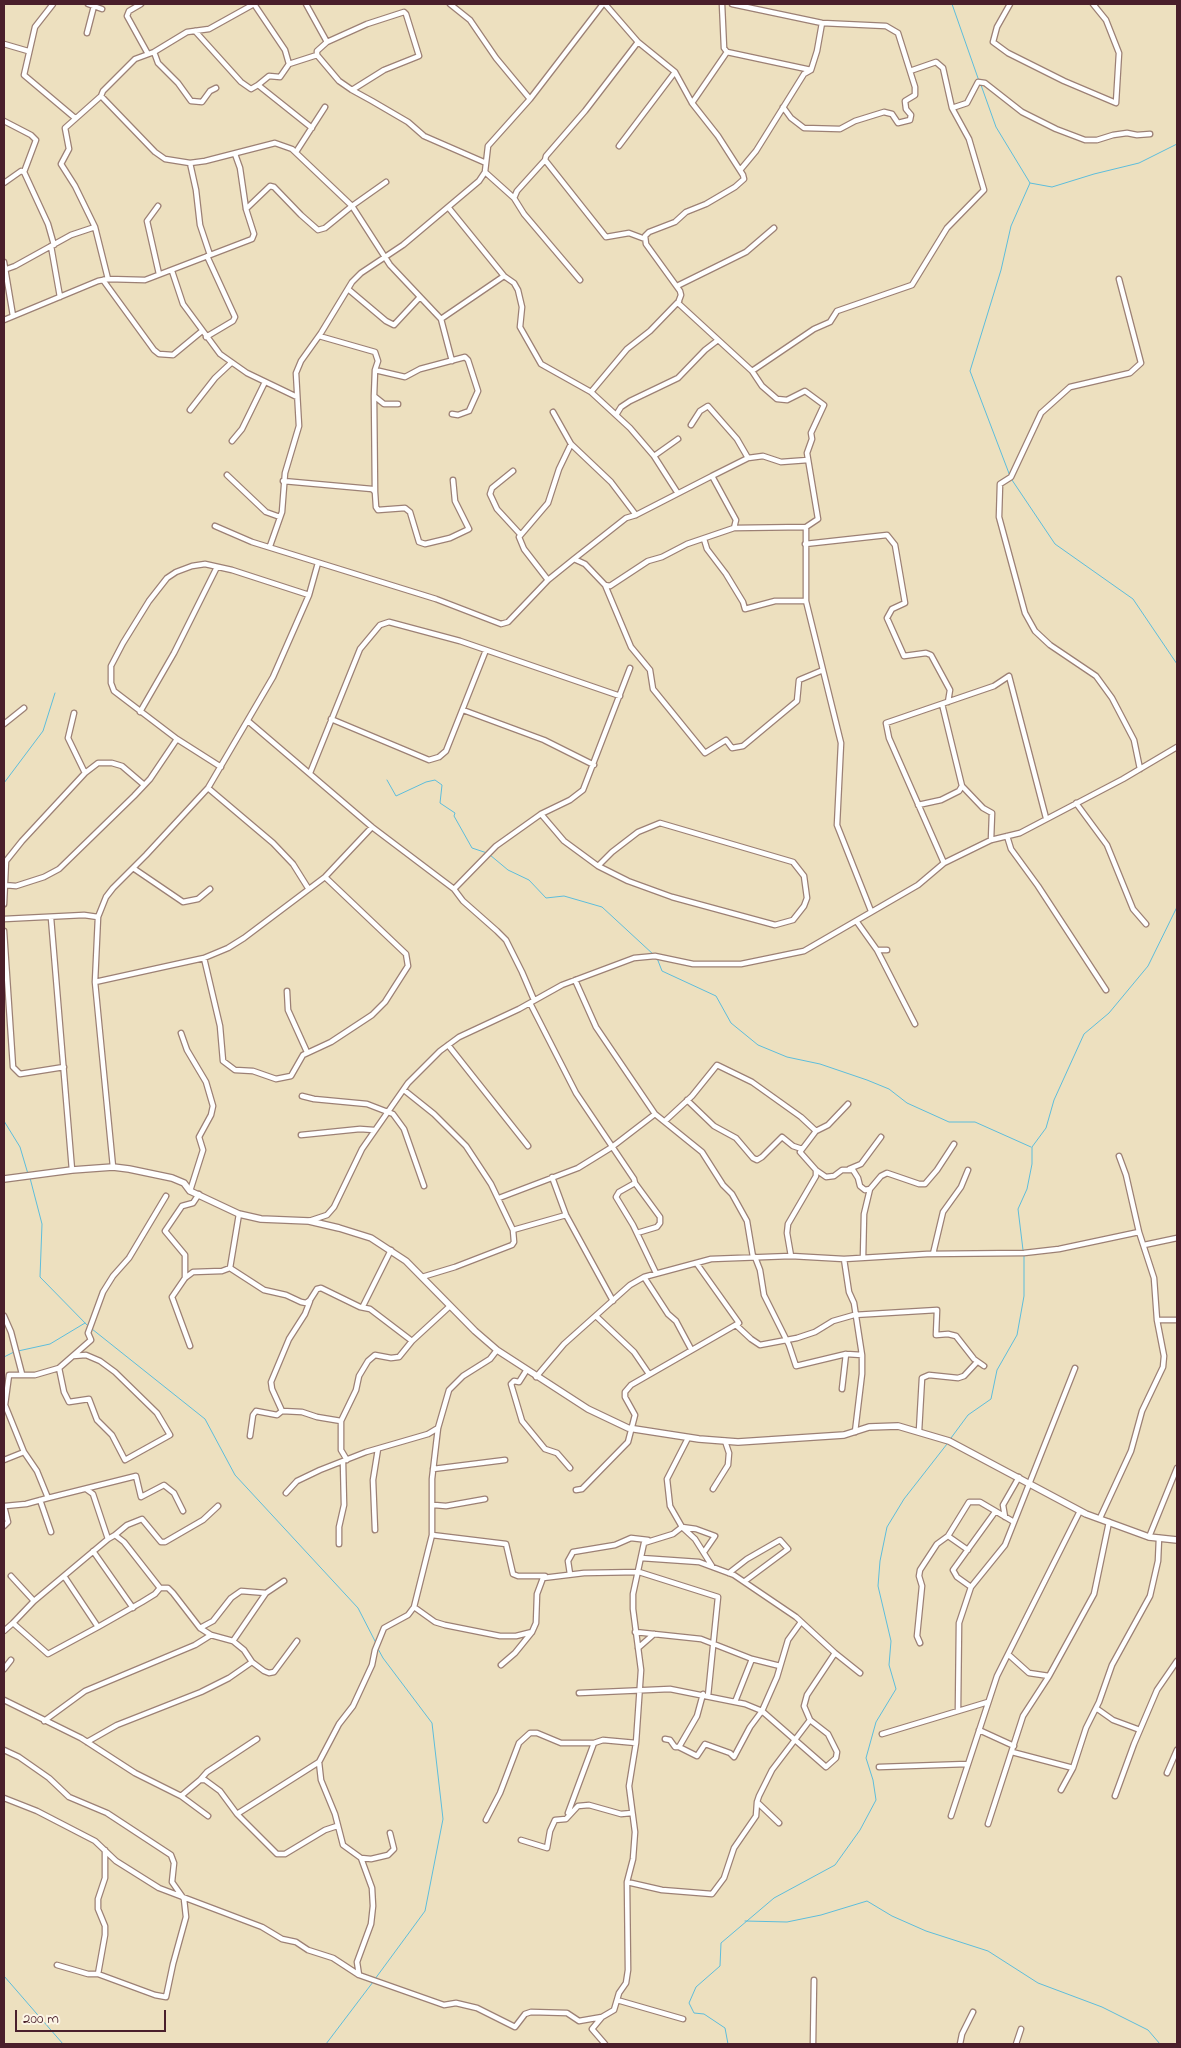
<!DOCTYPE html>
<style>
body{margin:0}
#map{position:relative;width:1181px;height:2048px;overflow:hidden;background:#ede0bf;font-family:"Indie Flower",sans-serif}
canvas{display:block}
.frame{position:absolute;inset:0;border:5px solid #4a1f2b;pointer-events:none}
.scale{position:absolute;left:15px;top:2010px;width:151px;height:22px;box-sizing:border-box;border:2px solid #4a1f2b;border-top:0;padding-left:6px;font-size:15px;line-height:18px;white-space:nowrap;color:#4a1f2b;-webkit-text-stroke:4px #fcf5e5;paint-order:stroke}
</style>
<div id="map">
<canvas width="1181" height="2048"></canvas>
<div class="frame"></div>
<div class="scale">200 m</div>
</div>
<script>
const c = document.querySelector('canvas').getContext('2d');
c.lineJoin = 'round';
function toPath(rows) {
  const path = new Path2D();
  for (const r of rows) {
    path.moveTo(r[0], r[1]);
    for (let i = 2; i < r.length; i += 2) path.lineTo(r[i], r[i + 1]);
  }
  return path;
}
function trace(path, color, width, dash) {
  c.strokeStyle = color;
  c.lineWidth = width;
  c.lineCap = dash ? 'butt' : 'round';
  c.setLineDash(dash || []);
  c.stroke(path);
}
trace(toPath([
 [952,4,979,81],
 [981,85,996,127,1030,183,1011,226,1001,270,970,371,1010,476],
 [1030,183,1052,187,1094,174,1139,163,1177,144],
 [1012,480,1055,544,1133,599,1177,664],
 [387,780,396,796,426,782,435,780,442,785,440,803,455,813,454,816,472,848,487,853],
 [4,783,43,731,55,693],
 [490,855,508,870,529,880,546,898,564,896,602,907,654,955],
 [657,958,662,971,716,996,731,1023,758,1045,787,1057,820,1064,867,1080,889,1089,907,1103,949,1122,975,1122,1031,1147],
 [4,1121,20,1147,28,1174],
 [30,1178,42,1224,40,1277,89,1327],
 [1023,1250,1018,1209,1027,1189,1032,1164,1032,1147,1046,1128,1054,1100,1084,1034,1109,1013,1148,966,1177,907],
 [92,1329,205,1419,235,1475,358,1608,376,1643],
 [18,1351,50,1344,85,1323],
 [4,1357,14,1352],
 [951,1438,968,1415,991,1399,997,1370,1017,1335,1024,1296,1024,1254],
 [745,1921,787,1922,821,1915,867,1901,892,1916,926,1931,988,1951,1038,1983,1102,2007,1148,2030,1160,2044],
 [4,1976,63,2044],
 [375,1979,425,1911,443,1819,432,1723,383,1658,377,1647],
 [326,2044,373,1982],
 [728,2044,725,2028,704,2014,694,2013,689,2003,696,1987,720,1966,721,1943,774,1898,835,1865,860,1830,876,1800,873,1780,866,1758,876,1722,896,1689,889,1665,891,1641,878,1586,880,1561,887,1527,904,1499,947,1444]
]), '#5dbddb', 1);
const minor = toPath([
 [53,4,35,27,24,75,75,118],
 [88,4,102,9],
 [141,4,129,11,127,16,148,54],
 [254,4,285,50,289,64,280,77,269,76,258,85,312,128],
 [306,4,327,42],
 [450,4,470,20,496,58,530,99],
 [605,4,638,42,675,72,692,103,718,136,743,175,744,179,735,187,706,204,686,212,675,222,649,232,645,236,646,244,680,291,681,295,678,303,752,371,814,329,830,322,837,311,912,285,947,228,984,190,969,139,952,108,943,68,936,62,910,71],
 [722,4,724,48,727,52,811,70],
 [732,4,822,23,886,26,898,33,915,87,915,95,905,101,906,109,911,115,910,120,898,123,892,114,884,112,855,121,840,129,804,128,791,118,783,107],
 [1010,4,997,27,993,42,1008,53,1064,81,1116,103,1119,53,1106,20,1093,4],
 [195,31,241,82,251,89,258,85],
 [87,33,94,6],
 [638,42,585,111,546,156,545,160,606,237,629,233,645,239],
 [4,44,28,51],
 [154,52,158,63,178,83,191,101,202,102,210,91,216,88],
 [289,64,317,55],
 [352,90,384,70,419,56,406,14,404,12,367,24,327,42,317,51,317,55,339,81,352,90,372,101,408,122,424,136,486,163],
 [101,96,155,152,165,159,190,163,205,161,275,143,292,149,352,206,390,265,441,319,452,361],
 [692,103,727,52],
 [952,108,967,103,978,82,985,83,1022,112,1056,129,1085,140,1097,140,1113,135,1127,133,1137,135,1150,134],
 [4,121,31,135,36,140,24,172],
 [619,146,675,72],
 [296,152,325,107],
 [545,160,517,191,514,198,524,214,580,280],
 [190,163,196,190,200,225,210,255],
 [741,169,756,151,804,74,811,70,817,51,822,23],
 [485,172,514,198],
 [4,183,21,171,24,172,48,224,54,245],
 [158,206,147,221,159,274],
 [448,207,504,276,514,283,518,290,522,307,520,327,541,364,591,392,630,428,654,456,677,492],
 [246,209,270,186,274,187,301,215,318,230,325,228,352,206,386,182],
 [51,246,60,297],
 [4,262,13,316],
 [4,270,15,266,71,235,95,227],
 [172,271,183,304,220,354,247,373,297,397],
 [108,279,95,227,75,186,61,164,69,149,65,128,101,96,103,91,135,59,154,52,187,32,209,29,254,4],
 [1119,279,1141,363,1130,373,1070,387,1041,413,1011,477,1000,484,999,517,1025,613,1035,631,1050,645,1096,676,1112,698,1134,740,1140,769],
 [103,280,154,350,159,354,173,355,202,331],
 [677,286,746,252,774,228],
 [348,289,386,321,394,325,420,297],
 [441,319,504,276],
 [4,320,98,281,108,279,145,280,252,239,254,234,246,209,240,168,235,154],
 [319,336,375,352,378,361,375,370,374,396,384,404,398,404],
 [206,337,233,321,235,317,207,256],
 [375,370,405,377,420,369,465,357,468,360,478,391,469,411,458,415,452,414],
 [591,392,627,349,650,331,679,301],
 [374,396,375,492],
 [190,410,215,378,231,363],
 [553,412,571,444,611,482,636,515],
 [616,415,621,407,630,401,678,378,705,350,718,340],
 [691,425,700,411,708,406,737,439,748,458],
 [232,441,242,429,265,382],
 [654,456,678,439],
 [513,471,492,488,490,494,497,509,520,534],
 [227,475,266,512,280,517],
 [712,476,748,458,763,456,781,462,808,460],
 [283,481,372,489,375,492,376,507,378,510,405,508,410,512,419,542,425,544,450,538,469,529,455,501,453,480],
 [215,526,252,542,436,599,501,624,508,622,548,580,574,559,585,564,605,585,610,586,648,561,662,557,687,544,734,528,736,520,712,476,636,515,626,518,574,559],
 [806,527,806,601,841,743,837,825,871,911],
 [734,528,806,527,818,519,807,453,812,439,811,433,824,405,805,391,787,400,777,399,762,386,752,371],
 [704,539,707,549,726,574,743,602,745,609,775,601,806,601],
 [805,544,887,535,895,545,905,603,892,609,887,618,904,656,926,653,931,655,950,690,948,702],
 [270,546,282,512,285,473,299,426,296,373,301,361,321,333,352,282,361,273,403,245,479,181,485,172,488,146,530,99,603,4],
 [548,580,524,549,519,537,548,503,559,469,571,444],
 [605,585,631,647,650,670,653,689,705,753,726,740,732,748,743,746,797,701,799,680,823,670],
 [942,704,962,786,983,808,992,813,991,840],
 [463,710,544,740,594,765],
 [140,712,174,653,217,567],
 [74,713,68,738,85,773],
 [331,719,429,760,439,757,446,751,486,650],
 [248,721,372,827,454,889,463,901,497,931,506,940,522,972,534,1000],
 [4,724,24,708],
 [221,767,177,739,114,691,111,683,111,666,123,643,149,601,167,578,176,572,192,566,205,564,232,570,309,595],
 [310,773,360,649,380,625,389,622,460,641,620,696],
 [208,788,273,843,293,864,308,888],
 [1076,803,1107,845,1133,909,1146,924],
 [918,805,941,800,959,791,962,786],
 [541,814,564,841,598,866,628,881,672,897,775,925,793,920,804,906,807,898,804,876,793,862,660,823,638,832,612,852,598,866],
 [1007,836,1011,849,1038,886,1106,990],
 [944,863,889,738,886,723,994,686,1009,676,1046,818],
 [133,868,183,902,198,899,210,889],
 [4,885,16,886,44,877,59,869,134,796,150,779,177,739],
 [454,889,496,846,541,814,570,800,583,790,630,668],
 [4,904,6,861,22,841,85,773,98,763,112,763,122,766,143,784],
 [51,918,72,1170],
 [4,919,84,915,98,917],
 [857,922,877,950,887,950],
 [4,931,13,1067,20,1074,64,1067],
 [877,950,915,1024],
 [204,958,220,1026,223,1061,235,1070,253,1071,276,1079,291,1076,303,1055,331,1042,372,1015,385,1002,408,966,406,954,325,877],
 [575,980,596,1027,655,1114,702,1152,723,1185,732,1194,747,1221,753,1257],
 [95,982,204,958,228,948,244,938,325,877,372,827],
 [287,991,288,1010,307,1052],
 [530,1003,576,1093,634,1179,635,1183,619,1192,616,1197,633,1225,656,1273],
 [181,1033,187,1050,206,1082,213,1106,211,1115,199,1137,203,1150,190,1191],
 [448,1045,528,1146],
 [404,1090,434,1114,466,1146,491,1184,513,1230,566,1215],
 [302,1096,314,1099,367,1104,393,1114,404,1129,424,1186],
 [687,1100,714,1126,736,1138,753,1158,757,1160,762,1157,782,1137,793,1146,802,1149],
 [665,1121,692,1096,717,1065,752,1082,801,1117,816,1131],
 [301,1135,360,1129,374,1130],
 [1119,1156,1126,1175,1139,1232],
 [113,1167,95,982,98,917,106,897,113,888,146,855,208,788,273,677,309,595,318,563],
 [849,1169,861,1164,881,1137],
 [816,1170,826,1177,834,1176,842,1170,853,1170,858,1178,860,1186,865,1190,870,1189],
 [552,1177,566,1215,613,1301],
 [635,1183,660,1217,660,1223,657,1227,637,1233],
 [499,1198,578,1168,612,1147,655,1114],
 [309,1221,327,1215,334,1207,362,1149,408,1083,440,1051,459,1037,519,1009,562,985,634,958,655,956,693,964,741,964,804,951,918,885,944,863,991,840,1020,833,1123,779,1177,747],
 [1144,1245,1177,1238],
 [933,1254,943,1212,961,1187,968,1170],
 [791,1256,787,1233,788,1224,816,1176,816,1170,800,1152,816,1131,828,1125,848,1104],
 [755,1257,760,1270,764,1295,789,1345,796,1366,846,1354,862,1355],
 [863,1258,864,1214,870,1189,881,1176,887,1173,919,1184,925,1184,937,1170,954,1144],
 [844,1259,927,1254,1024,1253,1059,1249,1139,1232,1154,1278,1157,1320,1164,1356,1163,1367,1142,1411,1131,1451,1100,1518],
 [230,1268,264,1290,286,1295,301,1302,306,1303,310,1300,317,1289,321,1288,360,1307,370,1309,412,1341],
 [422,1277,455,1267,512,1245,514,1242,513,1230],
 [644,1277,668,1314,676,1321,691,1349],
 [185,1278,185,1255,165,1231,182,1206,193,1203,199,1194],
 [363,1306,391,1250],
 [4,1316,11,1332,22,1374],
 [597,1317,634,1352,649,1374],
 [1157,1320,1177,1320],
 [736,1325,751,1339,760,1345,797,1338,815,1332,833,1321,854,1315,937,1310,936,1335,948,1334,956,1336,974,1359,984,1366],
 [190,1346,172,1297,185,1278,193,1272,222,1271,230,1268,239,1214],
 [73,1356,86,1355,100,1361,115,1372,157,1413,170,1435,125,1460,112,1435,97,1420,89,1399,69,1402,64,1392,59,1368,35,1375,9,1375,5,1405,24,1452,37,1471,48,1498,136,1476,141,1497,164,1485,174,1493,183,1511],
 [59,1368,91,1340,88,1333,103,1292,113,1276,129,1258,166,1196],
 [526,1371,519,1382,514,1381,511,1384,522,1421,545,1449,557,1453,570,1468],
 [536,1377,564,1344,630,1285,644,1277,711,1259,791,1256,844,1259,849,1292,854,1303,862,1355,862,1374,855,1432],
 [842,1389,846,1354],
 [282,1411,272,1389,271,1382,289,1339,305,1314,310,1301],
 [919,1431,922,1378,929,1375,958,1378,964,1376,977,1362],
 [250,1436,253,1415,256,1411,277,1415,282,1411,302,1412,317,1417,341,1421],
 [4,1460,24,1452],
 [347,1460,341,1450,341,1421,356,1390,359,1376,368,1361,375,1355,391,1358,399,1357,412,1341,450,1306],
 [433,1469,505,1460],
 [86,1489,93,1494,108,1539,34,1601,13,1623,48,1654,98,1627],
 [713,1489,728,1465,729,1453,725,1441],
 [576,1490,582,1489,628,1442,635,1415,625,1397,625,1392,631,1385,739,1323,697,1264],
 [286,1493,297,1481,320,1470,366,1452,428,1434,438,1428],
 [40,1500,51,1532],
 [434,1505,446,1506,485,1499],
 [5,1506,26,1504,48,1498],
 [1005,1517,1003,1505,1019,1477],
 [4,1526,8,1522,4,1506],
 [375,1530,373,1480,378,1449],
 [115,1535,127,1525,142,1519,161,1542,165,1542,203,1520,218,1506],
 [432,1535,506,1544,513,1574,518,1576,545,1576],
 [1149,1537,1177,1468],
 [108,1539,115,1535,124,1542,160,1588,168,1588,173,1593,200,1628,211,1635,233,1641,244,1650,252,1662,264,1671,269,1673,274,1672,297,1641],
 [339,1544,339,1527,344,1505,343,1462],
 [968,1550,948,1536,969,1502,980,1502,1014,1522],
 [93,1551,133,1608],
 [704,1552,715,1536,696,1529,682,1527,695,1539,712,1566],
 [641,1558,699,1562,734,1575,796,1617,835,1653,860,1673],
 [729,1573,747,1559,780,1540,788,1549,745,1581],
 [570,1574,568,1561,573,1552,615,1545,631,1538,648,1540],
 [11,1576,34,1601],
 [64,1576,98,1627,142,1602,155,1594,160,1588],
 [971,1587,957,1577,953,1570,995,1512],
 [414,1607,435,1622,445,1625,500,1636,516,1636,532,1632],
 [200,1628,213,1621,231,1598,241,1591,266,1593,284,1581],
 [4,1631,13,1623],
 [635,1632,701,1639,752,1659,780,1666],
 [233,1641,266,1593],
 [920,1643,917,1636,922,1586,919,1576,920,1570,937,1544,948,1536],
 [638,1648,654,1634],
 [1009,1655,1029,1673,1049,1676,1094,1594,1109,1522],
 [501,1665,515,1653,532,1632,536,1623,537,1594,543,1578,584,1573,639,1572,718,1597,708,1696],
 [4,1669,11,1660],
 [579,1693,670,1689,745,1704,762,1711,826,1767,836,1758,837,1752,828,1734,810,1720,804,1706,807,1695,835,1653],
 [4,1700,81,1738,135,1773,181,1796,208,1816],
 [735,1702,752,1659],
 [1096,1708,1113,1720,1140,1730],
 [958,1710,959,1623,971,1587,1005,1545,1075,1368],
 [44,1721,85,1691,195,1645,211,1635],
 [979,1730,1014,1746],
 [882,1734,988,1702],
 [665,1739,670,1740,675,1747,679,1747,697,1756,705,1744,730,1753,734,1757,750,1727,762,1711,777,1677,788,1640,801,1622],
 [87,1742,117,1725,201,1692,229,1678,252,1662],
 [679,1747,697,1716,703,1694],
 [4,1750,19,1757,49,1778,69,1797,107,1813,171,1855,174,1863,172,1882,184,1899,186,1917,173,1964,166,1997,155,1995,98,1974,88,1974,57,1965],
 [1012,1752,1073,1768],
 [879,1767,967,1764],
 [1167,1773,1177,1750],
 [200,1780,207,1772,257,1739],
 [1061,1790,1073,1768,1086,1728,1099,1702,1112,1665,1150,1596,1158,1561,1159,1538],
 [181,1796,200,1780,205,1780,220,1791,237,1814,319,1762],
 [1115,1796,1134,1744,1157,1690,1177,1661],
 [4,1798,37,1811,95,1841,116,1861,159,1888,262,1927,282,1939,296,1942,308,1950,333,1958,359,1975,444,2005,456,2003,477,2008,515,2027,525,2014,531,2012,567,2013,579,2021,602,2017],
 [568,1813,594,1743,603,1740,636,1743],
 [237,1814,277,1854,285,1854,325,1830,337,1826],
 [951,1816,997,1676,1080,1511],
 [486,1820,500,1793,519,1743,530,1733,537,1733,561,1743,594,1743],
 [779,1823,757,1802,759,1796,772,1770,810,1720],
 [988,1824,1023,1716,1049,1676],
 [390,1833,394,1849,388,1855,371,1859,361,1858,343,1845,335,1814,321,1780,319,1762,339,1724,353,1706,372,1665,375,1650,384,1628,408,1615,414,1607,432,1535,432,1479,438,1428,449,1390,463,1376,490,1359,497,1350],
 [521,1840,547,1848,550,1831,555,1820,566,1819,578,1806,589,1805,621,1814,632,1813],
 [627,1882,662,1890,712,1894,724,1878,734,1848,756,1816,757,1802],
 [98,1974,105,1935,105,1926,98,1909,98,1899,105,1878,105,1850],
 [359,1975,357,1962,371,1924,373,1906,372,1888,361,1858],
 [617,2000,683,2019],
 [605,2044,592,2029,602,2017,614,2010,619,1993,626,1983,628,1970,627,1882,633,1859,635,1832,629,1786,636,1743,641,1670,633,1609,633,1594,644,1543,673,1534,682,1527,670,1506,667,1479,688,1438],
 [813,2044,814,1980],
 [960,2044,962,2034,973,2012],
 [1016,2044,1021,2029]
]);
const tertiary = toPath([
 [4,1179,72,1170,113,1167,129,1169,172,1178,184,1183,190,1191,239,1214,261,1219,309,1221,339,1228,371,1238,406,1261,475,1331,497,1350,588,1409,628,1428,699,1439,738,1442,844,1435,869,1427,898,1426,949,1441,1086,1514,1149,1537,1177,1540]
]);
trace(minor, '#9c8075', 7);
trace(tertiary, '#9c8075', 8);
trace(minor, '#fff', 4.5);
trace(tertiary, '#fff', 5.5);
</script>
